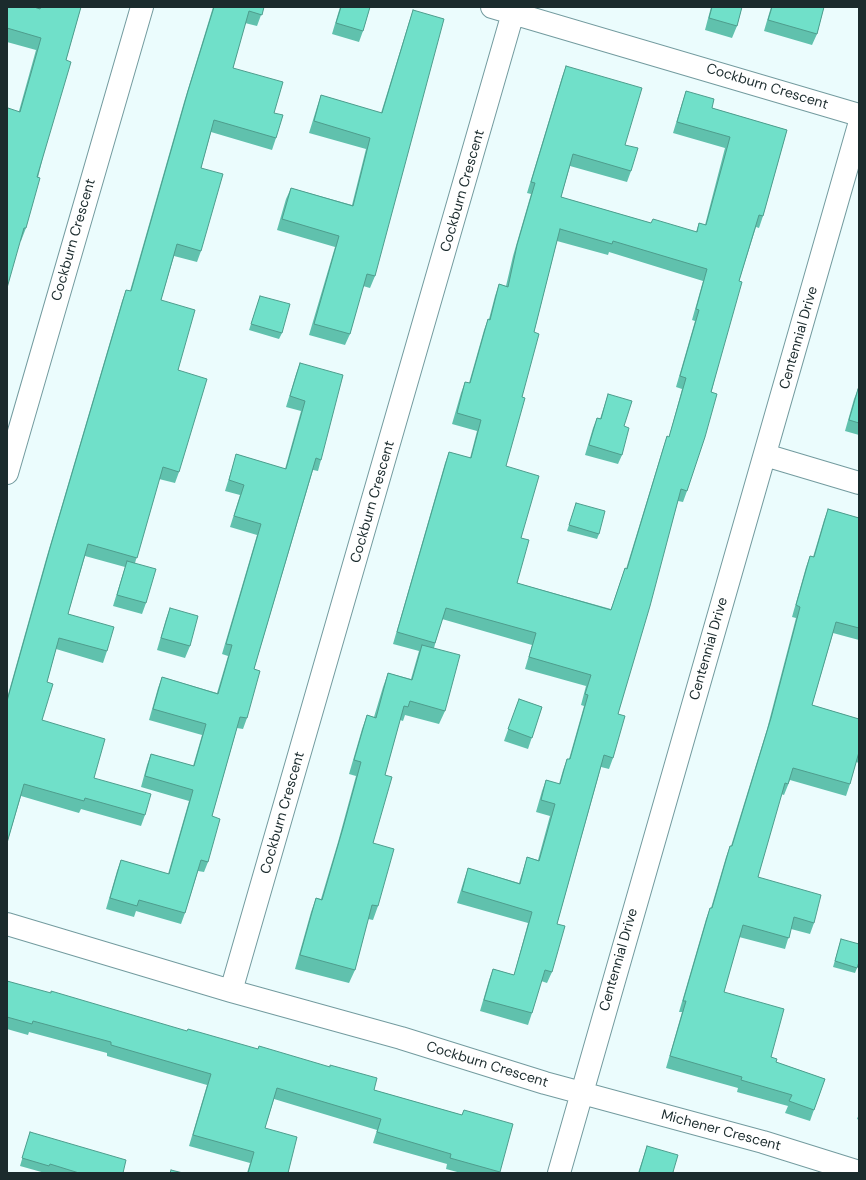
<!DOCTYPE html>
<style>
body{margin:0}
#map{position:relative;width:866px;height:1180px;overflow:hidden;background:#ebfcfd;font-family:"DM Sans",sans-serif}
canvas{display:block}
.frame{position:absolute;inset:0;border:8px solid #1b2b2d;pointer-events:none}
</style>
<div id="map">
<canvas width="866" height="1180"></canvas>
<div class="frame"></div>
</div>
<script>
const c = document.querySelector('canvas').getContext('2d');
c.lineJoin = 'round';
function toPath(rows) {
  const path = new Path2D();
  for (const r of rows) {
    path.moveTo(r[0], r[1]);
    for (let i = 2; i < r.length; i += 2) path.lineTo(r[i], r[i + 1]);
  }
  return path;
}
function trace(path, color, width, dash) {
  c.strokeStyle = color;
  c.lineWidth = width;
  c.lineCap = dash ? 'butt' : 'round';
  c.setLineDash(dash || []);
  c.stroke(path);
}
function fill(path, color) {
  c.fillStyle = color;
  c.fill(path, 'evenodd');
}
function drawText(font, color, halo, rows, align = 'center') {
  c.font = font + ' "DM Sans",sans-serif';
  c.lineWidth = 3.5;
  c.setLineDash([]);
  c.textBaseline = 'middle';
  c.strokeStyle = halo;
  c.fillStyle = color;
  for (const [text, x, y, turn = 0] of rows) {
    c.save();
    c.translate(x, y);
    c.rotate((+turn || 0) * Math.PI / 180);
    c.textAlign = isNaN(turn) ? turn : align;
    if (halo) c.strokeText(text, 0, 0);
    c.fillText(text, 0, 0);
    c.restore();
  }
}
const street = toPath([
 [492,7,859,115],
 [765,455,859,483],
 [7,473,142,7],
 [7,924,231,991,401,1038,545,1083,763,1142,859,1172],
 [231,991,513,13],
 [559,1173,859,125]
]);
trace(street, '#739b9f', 24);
trace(street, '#fff', 22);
fill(toPath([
 [7,7,39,8,40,7,81,7,66,60,26,228,21,241,20,240,19,111,36,50,7,42],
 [213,7,264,7,257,26,245,23,233,68,274,113,276,138,272,150,211,132,201,168,201,251,197,262,174,256,161,300,178,370,179,472,175,483,159,479,135,563,146,603,142,614,113,606,125,567,85,556,68,614,107,651,103,663,56,649,47,682,42,720,94,778,145,815,141,826,81,809,79,813,21,796,7,843,7,698,46,559,122,301,126,290,130,291,184,102],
 [340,7,370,7,363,31,359,42,332,34],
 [711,7,742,7,737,26,732,38,705,30],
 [771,7,824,7,817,34,812,45,764,31],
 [413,10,375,276,370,288,363,286,350,334,345,345,309,335,335,247,277,230,286,199,291,188,352,205,366,149,309,133,317,107,321,95,381,113,409,22],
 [566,66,625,145,631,171,627,182,570,166,561,197,651,223,696,232,699,223,705,225,725,148,673,133,682,103,686,91,712,108,787,130,763,216,759,228,756,227,739,281,687,491,683,502,678,501,618,714,613,758,609,769,601,767,557,924,552,972,547,983,541,981,532,1013,528,1025,480,1011,489,980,493,969,514,975,528,923,457,903,464,880,468,868,519,883,527,857,538,860,550,816,536,812,542,791,546,780,559,784,563,770,567,759,569,759,584,706,581,705,586,686,525,669,532,645,442,619,434,648,445,711,439,724,405,715,403,721,400,720,385,775,373,843,378,906,373,920,368,919,355,970,349,983,295,969,311,912,316,898,321,899,338,842,356,776,349,774,362,729,367,715,374,717,383,687,388,673,411,679,419,651,393,644,445,463,449,452,470,458,477,431,452,424,461,393,465,382,469,383,484,330,488,319,489,319,495,296,499,284,506,286,513,256,531,194,527,193,562,77],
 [557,241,608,255,609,252,703,281,692,320,695,321,676,387,682,389,669,437,667,436,663,448,626,569,625,568,611,609,517,583,521,538,506,466,522,397,534,332],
 [260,296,282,333,279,339,249,330],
 [300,363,321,460,318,471,313,470,254,669,247,718,243,729,237,728,212,816,208,862,204,872,198,871,185,913,181,924,136,911,134,917,106,909,117,871,121,860,168,874,189,801,141,787,147,765,151,754,193,766,202,735,149,720,158,688,162,677,217,693,228,656,222,654,257,535,230,527,240,495,225,491,233,465,236,454,285,469,301,411,286,407,296,374],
 [858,389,859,389,859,435,845,431,854,399],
 [608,394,624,426,622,455,618,464,585,455,593,428,597,418,600,419],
 [576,503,599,534,597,539,567,531],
 [828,509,859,518,859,640,833,633,812,705,859,719,859,763,856,762,850,784,846,796,790,780,784,795,781,794,758,877,814,923,810,934,791,929,785,949,739,937,724,992,771,1057,776,1062,825,1079,810,1121,785,1113,788,1106,737,1092,738,1088,666,1068,682,1012,679,1012,706,919,710,908,711,908,726,857,730,846,731,846,767,729,796,618,792,617,806,567,810,556,813,557,824,520],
 [170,608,190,646,185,658,157,650,166,619],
 [519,699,542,707,528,749,504,741],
 [841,939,857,968,855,973,833,967],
 [7,981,374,1090,462,1115,464,1110,500,1172,500,1173,461,1173,446,1169,447,1164,373,1143,377,1130,274,1099,265,1128,288,1173,247,1173,250,1163,189,1146,207,1085,107,1056,107,1053,29,1032,28,1035,7,1029],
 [859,1114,859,1120,857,1119],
 [30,1132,123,1173,50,1173,47,1172,47,1173,45,1173,20,1166],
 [647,1146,673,1172,676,1173,638,1173]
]), '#60c1ad');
const building = toPath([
 [7,7,34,7,40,9,41,7,81,7,66,60,71,62,37,177,40,178,26,228,24,228,7,288,7,111,8,108,20,112,41,38,7,28,7,7],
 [214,7,264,7,262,15,249,11,233,68,283,82,274,113,283,115,276,138,214,120,201,168,223,174,201,251,177,244,161,300,195,310,178,370,207,379,198,409,179,472,163,467,137,558,88,544,68,614,114,627,107,651,59,638,47,682,53,684,42,720,105,739,94,778,151,794,145,815,85,798,84,801,24,784,7,843,7,701,50,548,126,290,131,291,188,91,214,7],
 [341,7,370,7,363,31,336,23,341,7],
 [712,7,742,7,737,26,709,18,712,7],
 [772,7,824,7,817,34,768,20,772,7],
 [413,10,444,19,375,276,367,274,350,334,314,324,339,236,282,219,291,188,353,206,370,138,314,121,321,95,382,113,413,10],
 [566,66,642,88,625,145,638,148,631,171,573,154,561,197,651,223,653,219,697,232,699,223,706,225,730,137,677,122,686,91,714,99,712,108,787,130,763,216,759,215,739,281,742,282,711,392,717,394,705,437,687,491,681,489,650,606,618,714,625,716,613,758,604,755,557,924,565,926,552,972,545,970,532,1013,484,1000,493,969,514,975,532,912,462,891,468,868,520,884,527,857,539,861,555,804,541,800,546,780,560,784,567,759,570,759,588,695,585,694,591,675,529,657,536,633,446,608,435,643,397,632,449,452,471,458,481,420,457,413,465,382,470,383,488,319,490,320,499,284,508,287,517,245,535,183,531,182,566,66],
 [560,229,612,244,613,241,707,269,696,309,699,310,680,376,686,378,669,437,667,436,627,569,625,568,611,610,517,583,529,540,521,538,539,476,506,466,525,398,522,397,539,334,534,332,560,229],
 [260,296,290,304,282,333,251,324,260,296],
 [300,363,343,375,321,460,316,458,254,669,260,671,247,718,240,717,212,816,220,819,208,862,201,860,185,913,139,900,137,906,110,898,121,860,169,874,193,790,145,776,151,754,194,766,206,724,153,709,162,677,218,694,232,645,226,644,261,524,234,516,244,485,229,480,236,454,286,469,305,401,290,396,300,363],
 [858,389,859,389,859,423,849,420,858,389],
 [608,394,632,401,624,426,629,428,622,455,589,445,597,418,601,419,608,394],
 [576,503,605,511,599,534,569,525,576,503],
 [828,509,859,518,859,628,836,622,812,705,859,719,859,752,850,784,793,768,788,784,785,783,758,877,821,895,814,923,794,917,789,938,743,925,724,992,784,1009,771,1057,777,1059,776,1062,825,1079,814,1110,789,1101,792,1095,741,1080,742,1077,670,1056,686,1001,683,1001,710,908,712,908,730,846,732,846,771,718,800,607,796,605,810,556,814,557,828,509],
 [127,561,156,569,146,603,117,595,127,561],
 [170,608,198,616,190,646,161,638,170,608],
 [422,645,460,655,445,711,410,701,408,707,404,706,385,775,392,777,373,843,394,849,378,906,372,905,355,970,300,955,316,898,322,900,343,828,361,762,354,760,367,715,376,718,388,673,412,680,422,645],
 [519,699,542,707,532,738,508,729,519,699],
 [841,939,859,944,859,962,857,968,835,961,841,939],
 [7,981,51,993,51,991,187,1031,188,1029,258,1049,259,1046,330,1067,330,1065,377,1078,374,1090,462,1115,464,1110,513,1124,500,1172,450,1158,451,1154,377,1132,381,1119,277,1088,265,1128,297,1137,288,1173,248,1173,254,1152,193,1135,211,1074,111,1045,111,1042,33,1021,32,1024,7,1017,7,981],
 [30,1132,126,1160,123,1173,79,1173,50,1164,49,1166,22,1158,30,1132],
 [647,1146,678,1155,673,1172,676,1173,639,1173,647,1146],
 [171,1170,183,1173,170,1173,171,1170]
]);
fill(building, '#70e0c9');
trace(building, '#4e9d8d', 1);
drawText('14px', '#1b2b2d', '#fff', [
 ["Cockburn Crescent",767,87,17],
 ["Cockburn Crescent",463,191,-74],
 ["Cockburn Crescent",74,240,-74],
 ["Centennial Drive",799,338,-74],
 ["Cockburn Crescent",373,502,-74],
 ["Centennial Drive",709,649,-74],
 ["Cockburn Crescent",283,813,-74],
 ["Centennial Drive",619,960,-74],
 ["Cockburn Crescent",487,1065,17],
 ["Michener Crescent",721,1131,15]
]);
</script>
